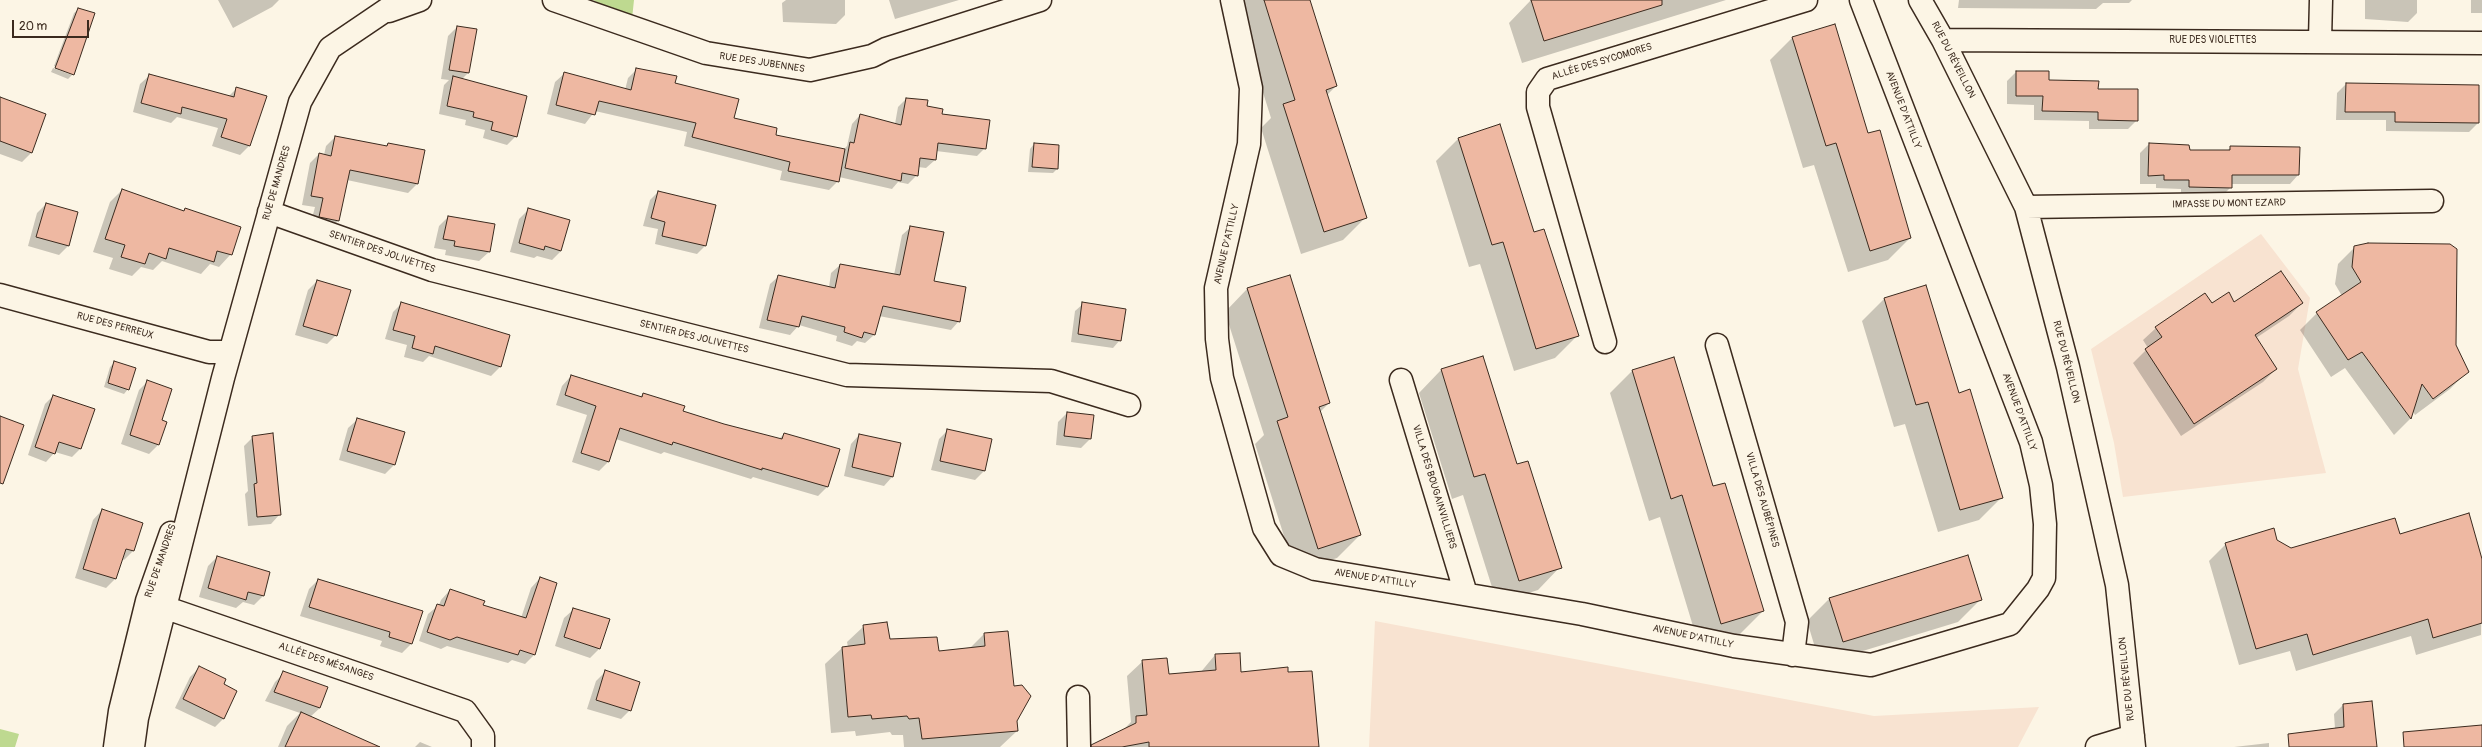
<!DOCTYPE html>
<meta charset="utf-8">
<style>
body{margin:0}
#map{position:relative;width:2482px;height:747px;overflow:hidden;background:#fcf5e5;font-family:Pangolin,sans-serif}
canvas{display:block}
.scale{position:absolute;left:12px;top:20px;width:77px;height:18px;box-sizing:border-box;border:2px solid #3b2a1e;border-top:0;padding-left:5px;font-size:12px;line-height:14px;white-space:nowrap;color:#3b2a1e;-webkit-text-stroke:3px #fcf5e5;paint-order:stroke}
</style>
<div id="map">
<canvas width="2482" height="747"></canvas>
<div class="scale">20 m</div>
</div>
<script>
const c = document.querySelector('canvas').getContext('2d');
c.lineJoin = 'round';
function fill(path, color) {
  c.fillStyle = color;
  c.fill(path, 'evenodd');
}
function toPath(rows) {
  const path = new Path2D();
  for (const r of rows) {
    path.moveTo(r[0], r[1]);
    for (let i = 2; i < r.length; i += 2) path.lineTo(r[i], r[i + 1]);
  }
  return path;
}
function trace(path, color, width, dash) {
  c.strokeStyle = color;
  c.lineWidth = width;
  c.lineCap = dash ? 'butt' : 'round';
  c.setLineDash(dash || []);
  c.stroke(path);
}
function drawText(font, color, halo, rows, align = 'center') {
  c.font = font + ' Pangolin,sans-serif';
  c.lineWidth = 4;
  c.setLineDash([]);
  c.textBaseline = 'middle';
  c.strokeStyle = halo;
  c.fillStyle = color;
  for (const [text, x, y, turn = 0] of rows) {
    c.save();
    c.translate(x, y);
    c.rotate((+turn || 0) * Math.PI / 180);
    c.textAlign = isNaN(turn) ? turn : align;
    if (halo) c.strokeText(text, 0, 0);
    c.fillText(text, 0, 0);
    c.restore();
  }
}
fill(toPath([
 [2261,234,2310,298,2298,369,2326,473,2123,497,2114,443,2091,349],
 [1375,621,1874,716,2039,707,2018,747,1369,747]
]), '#f8e3d1');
fill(toPath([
 [593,0,634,0,632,19],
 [0,729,19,734,15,747,0,747]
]), '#bed990');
fill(toPath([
 [218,0,279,0,272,7,233,28],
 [786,0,845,0,845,15,836,24,783,22,782,3],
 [889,0,959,0,895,19],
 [1234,0,1309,0,1336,86,1326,96,1365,218,1343,240,1301,254,1261,128,1271,118],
 [1531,0,1726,0,1522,63,1509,23],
 [1959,0,2132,0,2129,3,2103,3,2096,9,1958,8],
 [2365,0,2417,0,2417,13,2408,22,2365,19],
 [2471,0,2482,0,2482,13,2471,13],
 [79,9,73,74,68,79,51,72,53,68,72,75,72,73,54,66,74,13],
 [457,27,468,73,462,79,516,136,507,145,483,138,485,130,465,125,466,120,439,114,444,85,449,80,441,79,448,36],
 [1792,38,1867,134,1910,238,1888,260,1848,272,1814,165,1803,168,1770,60],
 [637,69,674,83,733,119,775,135,843,150,847,146,852,124,860,115,895,124,898,107,906,99,941,115,985,148,977,156,936,151,935,160,926,168,918,167,917,175,908,184,898,182,892,189,839,177,838,181,829,190,780,180,782,171,684,146,687,132,595,111,585,124,547,114,555,82,565,73,625,90,628,78],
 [2016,72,2048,81,2097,90,2137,120,2128,129,2089,129,2089,121,2034,120,2034,105,2007,104,2007,81],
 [150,75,229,96,237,88,249,146,240,155,212,146,218,128,177,117,171,123,133,112,140,84],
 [2346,84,2478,86,2478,123,2469,132,2386,131,2386,120,2336,120,2337,93],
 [0,98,45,115,31,153,22,162,0,154],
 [335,137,385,147,388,144,423,151,417,184,408,193,347,180,338,221,329,230,310,226,315,207,302,205,310,163,319,154,324,155,326,146],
 [1458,139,1534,234,1578,335,1555,358,1514,371,1480,264,1469,267,1436,161],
 [1034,144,1058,146,1057,169,1053,173,1028,172,1030,149],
 [2149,144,2189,151,2227,151,2231,147,2299,148,2298,175,2290,184,2231,184,2231,187,2222,196,2181,196,2181,189,2156,188,2156,184,2140,184,2140,153],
 [122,190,183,212,186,209,231,254,219,267,210,264,201,274,162,261,153,270,141,267,132,276,109,269,113,258,93,252,110,202],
 [658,192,705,246,697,254,655,244,658,229,643,226,650,200],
 [46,204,77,213,68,246,59,255,28,246,37,213],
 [528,210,561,251,552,260,537,256,534,258,510,252,519,219],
 [448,217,489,252,479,261,445,255,446,250,434,248,439,226],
 [911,227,933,282,959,321,951,330,879,316,874,335,865,343,857,341,852,346,836,341,837,336,799,325,790,335,759,328,770,284,779,276,829,287,831,273,840,265,894,275,902,235],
 [2355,247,2455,345,2467,372,2450,389,2415,415,2413,411,2410,419,2394,435,2345,368,2331,377,2300,330,2317,313,2342,296,2335,284,2338,264],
 [317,281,336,335,327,344,295,335,308,290],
 [1247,289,1329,403,1320,412,1360,535,1337,558,1295,571,1255,444,1264,435,1225,312],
 [1884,299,1958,394,2002,497,1979,520,1938,532,1905,424,1894,427,1862,321],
 [402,303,509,336,500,367,491,376,429,356,423,362,404,357,407,345,385,339,393,312],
 [2302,303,2289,316,2256,338,2276,369,2263,382,2181,436,2133,363,2148,348,2143,340,2156,328,2234,304],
 [1083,304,1120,340,1113,348,1071,342,1075,311],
 [1483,357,1517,465,1560,567,1538,590,1497,603,1463,495,1452,499,1419,393,1441,370],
 [1674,358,1712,487,1763,611,1740,634,1699,646,1660,517,1649,521,1610,393,1632,371],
 [115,362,128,389,124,394,104,387,110,367],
 [571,376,639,398,643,394,682,411,724,425,779,439,784,434,827,487,818,496,753,477,751,479,664,452,661,454,616,439,608,462,599,471,572,462,587,415,556,405,562,386],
 [148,381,161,421,158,445,149,454,121,444,139,390],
 [53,396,93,410,80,449,72,457,55,452,46,462,28,455,45,404],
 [1067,413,1090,439,1081,448,1056,445,1058,422],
 [358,419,404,433,394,465,385,474,339,460,348,428],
 [948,430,991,439,984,471,975,480,931,470,939,439],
 [859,435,899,444,892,477,884,486,844,476,851,444],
 [253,437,280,514,271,524,248,526,245,494,248,491,244,446],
 [102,510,133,551,124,560,122,559,115,579,106,588,75,578,93,520],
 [2399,535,2482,563,2481,635,2416,655,2411,636,2296,671,2290,651,2239,665,2209,561,2226,544,2276,541,2291,549],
 [217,557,269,573,263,596,254,605,243,602,236,608,199,597,208,566],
 [540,578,556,584,534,655,525,664,512,660,508,663,447,646,441,649,419,641,428,614,439,605,441,600,450,590,482,606,521,618,531,588],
 [318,580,422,612,411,644,402,653,380,646,382,641,300,616,309,589],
 [1829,599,1981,599,1958,622,1820,664,1807,621],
 [574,609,599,649,590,658,555,646,564,618],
 [864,626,889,640,938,652,969,649,984,634,1016,720,1017,731,1000,747,904,747,903,735,892,735,890,732,856,736,855,731,831,733,825,664,842,648,848,647,847,642],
 [1215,655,1240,673,1288,673,1318,747,1091,747,1122,731,1131,722,1127,676,1143,661,1168,675,1200,673],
 [199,668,223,684,224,718,215,727,175,708,190,677],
 [605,672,630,710,621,719,587,709,596,681],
 [284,673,326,687,320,708,310,717,342,747,278,747,287,726,300,713,265,701,275,682],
 [2343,705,2376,747,2313,747,2335,729,2334,714],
 [420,742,432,747,415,747],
 [2269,743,2269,747,2234,747]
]), '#0003');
const building = toPath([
 [1264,0,1310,0,1337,86,1326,90,1367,218,1324,232,1283,104,1295,100,1264,0],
 [1531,0,1662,0,1662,5,1544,41,1531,0],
 [78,8,95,13,74,75,55,68,78,8],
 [1835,24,1868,133,1880,130,1911,238,1870,251,1836,143,1826,146,1792,37,1835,24],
 [457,26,477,29,469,73,449,70,457,26],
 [636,68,677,76,675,83,739,99,734,118,777,128,776,135,845,149,839,182,788,171,790,162,692,137,696,123,599,101,595,115,556,105,564,72,631,90,636,68],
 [2016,71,2049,71,2049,80,2099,81,2098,89,2138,89,2138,121,2098,120,2098,112,2042,111,2043,96,2016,96,2016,71],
 [149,74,234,97,236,87,267,96,250,146,221,137,227,119,182,107,181,114,141,103,149,74],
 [453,76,527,96,517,137,491,130,493,122,473,117,474,112,447,106,453,76],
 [2346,83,2479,85,2479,123,2395,122,2395,112,2345,112,2346,83],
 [0,97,46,114,32,153,0,141,0,97],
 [906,98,928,100,927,106,943,109,942,114,990,120,986,149,938,143,936,160,920,158,918,176,902,173,901,181,845,168,850,142,854,143,860,114,901,125,906,98],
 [1500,124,1534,232,1544,229,1579,336,1536,349,1503,242,1492,245,1458,138,1500,124],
 [335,136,387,146,388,143,425,150,418,184,350,170,339,221,319,217,323,198,311,196,319,153,331,156,335,136],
 [1034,143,1059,145,1058,169,1032,167,1034,143],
 [2149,143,2189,145,2190,150,2230,150,2230,146,2300,147,2299,175,2232,175,2232,188,2189,187,2189,180,2164,180,2164,175,2148,176,2149,143],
 [122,189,184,211,185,208,241,227,232,255,217,251,214,262,169,248,166,259,149,253,145,264,121,257,125,245,105,239,122,189],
 [658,191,716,205,706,246,662,236,665,222,651,218,658,191],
 [46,203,78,212,69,246,36,237,46,203],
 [528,208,570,220,561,251,545,246,544,250,519,243,528,208],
 [448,216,495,224,490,252,454,246,455,241,443,239,448,216],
 [910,226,944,232,934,281,966,287,960,322,883,306,875,335,864,332,862,338,844,332,845,327,802,316,799,327,767,320,778,275,835,288,840,264,900,275,910,226],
 [2368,243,2450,244,2457,249,2456,345,2469,372,2433,399,2422,384,2411,419,2362,352,2348,360,2316,312,2361,282,2352,267,2354,246,2368,243],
 [2281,271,2303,303,2255,335,2277,369,2194,424,2145,349,2162,337,2155,327,2205,293,2212,303,2229,292,2234,302,2281,271],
 [1290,275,1330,403,1319,407,1361,535,1318,549,1277,421,1288,417,1247,288,1290,275],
 [317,280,351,290,337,336,303,326,317,280],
 [1926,285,1959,393,1970,389,2003,498,1960,510,1928,402,1916,405,1884,298,1926,285],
 [401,302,510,335,501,367,435,346,433,354,412,348,415,336,393,330,401,302],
 [1082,302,1126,309,1121,341,1078,334,1082,302],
 [1483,356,1517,464,1528,461,1562,568,1519,581,1485,474,1474,477,1441,369,1483,356],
 [1674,357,1713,486,1725,483,1764,611,1721,624,1682,495,1671,499,1632,370,1674,357],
 [114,361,136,368,129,390,108,383,114,361],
 [571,375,642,397,643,393,685,406,683,411,724,424,782,439,784,433,840,449,828,487,762,468,762,470,673,442,672,445,620,428,609,462,581,453,596,406,565,395,571,375],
 [147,380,172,389,162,420,167,422,159,445,130,435,147,380],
 [53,395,95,409,81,449,59,442,55,454,35,447,53,395],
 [1067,412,1094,415,1091,439,1064,436,1067,412],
 [0,416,24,425,3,484,0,483,0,416],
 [357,418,405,432,395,465,347,451,357,418],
 [947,429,992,439,985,471,940,461,947,429],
 [273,433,281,515,257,517,254,484,257,483,252,436,273,433],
 [859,434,901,443,893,477,852,467,859,434],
 [102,509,143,523,134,551,126,549,116,579,83,569,102,509],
 [2469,513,2482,559,2482,623,2433,638,2428,619,2313,655,2307,634,2256,649,2225,543,2274,528,2277,540,2291,548,2395,518,2400,534,2469,513],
 [1968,555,1982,600,1843,642,1829,598,1968,555],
 [217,556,270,572,264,596,248,592,246,600,208,588,217,556],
 [540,577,557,583,535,655,520,650,518,655,457,637,450,640,427,632,437,604,444,606,450,589,485,601,483,605,526,618,540,577],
 [318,579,423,611,412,644,389,637,390,632,309,607,318,579],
 [573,608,610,619,600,649,564,637,573,608],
 [887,622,890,639,937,637,939,651,985,646,984,633,1008,631,1014,686,1022,685,1031,696,1017,721,1018,731,922,739,919,718,909,719,907,716,872,719,871,715,848,717,842,647,865,644,863,625,887,622],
 [1240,653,1241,672,1288,667,1288,672,1312,671,1319,747,1149,747,1149,742,1122,747,1091,747,1091,745,1136,723,1136,716,1147,715,1142,660,1167,658,1169,674,1216,670,1215,654,1240,653],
 [199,666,226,679,224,684,237,691,224,719,183,699,199,666],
 [605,670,640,682,631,711,596,700,605,670],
 [283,671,328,687,320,708,274,692,283,671],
 [2372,701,2377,747,2289,747,2288,734,2344,727,2343,704,2372,701],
 [301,712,380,747,285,747,301,712],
 [2482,725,2482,747,2404,747,2403,732,2482,725]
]);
fill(building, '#eeb8a2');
trace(building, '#3b2a1e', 1);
const minor = toPath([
 [554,0,706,53,810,70,872,56,886,49,1040,0],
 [1232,0,1251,88,1249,144,1216,288,1217,339,1222,378,1264,528,1281,555,1315,569,1582,614,1734,646,1871,665,2010,624,2038,589,2044,578,2045,524,2041,485,2031,442,1861,0],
 [1920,0,1943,40,2026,207,2068,367,2117,585,2134,747],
 [389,11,420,0],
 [1943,40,2482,43],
 [2320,40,2321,0],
 [2026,207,2432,201],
 [269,212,432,270,847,375,1051,381,1129,405],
 [0,295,209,352,230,352],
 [1605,342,1538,107,1538,92,1547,79,1806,0],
 [1717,345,1797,622,1793,655],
 [1401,380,1466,594],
 [152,603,465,711,483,736,483,747],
 [1078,697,1079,747],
 [115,747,120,711,147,601,171,533],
 [133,747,137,718,223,378,300,102,330,48,401,0],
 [2097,747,2133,736]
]);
trace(minor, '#3b2a1e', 25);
trace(minor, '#fcf5e5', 22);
drawText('10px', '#3b2a1e', '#fcf5e5', [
 ["RUE DES VIOLETTES",2213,40],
 ["RUE DU RÉVEILLON",1953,60,63],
 ["ALLÉE DES SYCOMORES",1602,62,-17],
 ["RUE DES JUBENNES",762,63,9],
 ["AVENUE D'ATTILLY",1903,110,69],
 ["RUE DE MANDRES",277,183,-74],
 ["IMPASSE DU MONT EZARD",2229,204,-1],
 ["AVENUE D'ATTILLY",1227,244,-77],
 ["SENTIER DES JOLIVETTES",382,252,19],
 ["RUE DES PERREUX",115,326,15],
 ["SENTIER DES JOLIVETTES",694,337,14],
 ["RUE DU RÉVEILLON",2066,362,76],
 ["AVENUE D'ATTILLY",2019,412,70],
 ["VILLA DES BOUGAINVILLIERS",1434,487,73],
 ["VILLA DES AUBÉPINES",1762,500,74],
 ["RUE DE MANDRES",161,561,-71],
 ["AVENUE D'ATTILLY",1375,579,9],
 ["AVENUE D'ATTILLY",1693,637,12],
 ["ALLÉE DES MÉSANGES",326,662,19],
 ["RUE DU RÉVEILLON",2127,679,-96]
]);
</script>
